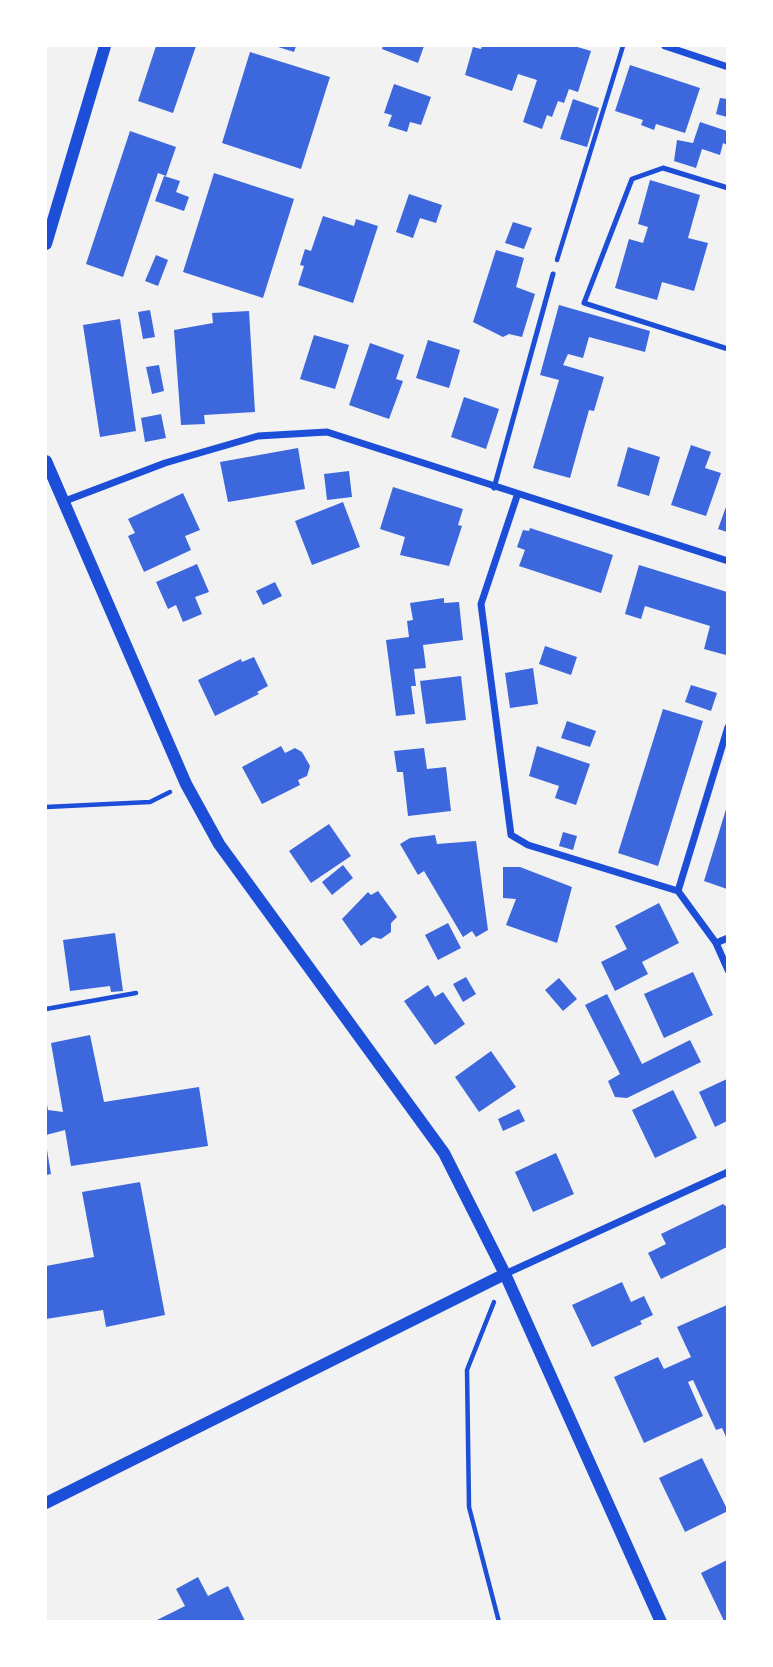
<!DOCTYPE html>
<style>
body{margin:0}
#map{position:relative;width:773px;height:1667px;overflow:hidden;background:#f2f2f2;font-family:"Archivo Narrow",sans-serif}
canvas{display:block}
.frame{position:absolute;inset:0;border:47px solid #fff;pointer-events:none}
</style>
<div id="map">
<canvas width="773" height="1667"></canvas>
<div class="frame"></div>
</div>
<script>
const c = document.querySelector('canvas').getContext('2d');
c.lineJoin = 'round';
function fill(path, color) {
  c.fillStyle = color;
  c.fill(path, 'evenodd');
}
function toPath(rows) {
  const path = new Path2D();
  for (const r of rows) {
    path.moveTo(r[0], r[1]);
    for (let i = 2; i < r.length; i += 2) path.lineTo(r[i], r[i + 1]);
  }
  return path;
}
function trace(path, color, width, dash) {
  c.strokeStyle = color;
  c.lineWidth = width;
  c.lineCap = dash ? 'butt' : 'round';
  c.setLineDash(dash || []);
  c.stroke(path);
}
fill(toPath([
 [156,46,196,46,173,113,138,101],
 [275,46,296,46,294,52],
 [383,46,424,46,418,63,382,49],
 [482,46,574,46,591,51,578,92,569,89,564,103,558,101,552,117,547,115,542,129,523,122,537,80,518,74,512,91,465,75,473,47,481,49],
 [250,52,330,77,301,169,222,143],
 [630,65,700,88,685,133,656,124,654,130,641,125,643,120,615,111],
 [394,84,431,97,421,125,410,122,407,132,388,126,392,115,384,113],
 [720,98,727,99,727,117,716,114],
 [573,99,599,108,587,147,560,139],
 [700,122,727,131,727,145,723,143,720,155,702,149,696,168,674,161,677,140,693,143],
 [130,131,176,147,166,176,158,173,123,277,86,264],
 [214,173,294,199,263,298,183,272],
 [164,176,180,181,176,192,189,197,184,211,155,201],
 [650,180,700,195,688,238,708,243,694,291,662,282,657,300,615,288,629,239,643,243,648,227,638,224],
 [409,194,442,205,436,223,420,218,413,238,396,232],
 [323,216,354,226,356,219,378,226,353,303,298,285,304,266,300,265,305,249,311,251],
 [513,222,532,228,524,249,505,243],
 [496,250,524,258,516,287,535,294,522,337,509,334,503,337,473,322],
 [156,255,168,260,158,286,145,281],
 [559,305,650,331,645,352,589,337,583,358,568,354,563,365,604,377,594,411,589,410,570,478,533,468,559,380,540,375],
 [150,310,155,337,143,339,138,312],
 [249,311,255,412,204,415,205,424,181,425,174,330,213,323,212,313],
 [120,319,136,431,100,437,83,325],
 [314,335,349,345,335,389,300,379],
 [428,340,460,350,449,388,416,378],
 [370,343,404,355,396,379,403,381,389,419,349,405],
 [159,365,164,391,152,394,146,367],
 [464,397,499,409,486,449,451,437],
 [161,414,166,438,145,442,141,418],
 [691,445,711,452,705,468,721,473,706,516,671,505],
 [628,447,660,457,649,496,617,486],
 [298,448,305,489,228,502,220,462],
 [349,471,352,497,327,500,324,474],
 [393,487,463,509,458,525,462,526,449,566,400,555,405,537,380,529],
 [183,493,200,530,185,536,191,550,144,572,128,536,135,533,128,519],
 [343,502,360,547,312,565,295,521],
 [727,504,727,532,718,529],
 [530,528,613,555,601,593,519,566,525,550,517,547,523,530,529,531],
 [197,564,209,592,195,597,202,614,183,622,176,605,168,609,156,582],
 [639,565,727,592,726,655,704,649,710,626,645,606,641,619,625,614],
 [275,582,282,596,263,605,256,591],
 [444,598,444,603,459,602,463,640,423,645,426,668,414,669,416,686,411,686,415,714,396,716,386,640,409,637,407,621,413,620,410,603],
 [545,646,577,657,571,675,539,664],
 [254,657,268,686,257,692,259,694,215,716,198,680,241,659,242,662],
 [533,668,538,704,510,708,505,673],
 [461,676,466,720,426,724,420,681],
 [691,685,717,693,711,711,685,702],
 [663,709,703,721,658,866,618,853],
 [567,721,596,731,590,747,561,738],
 [281,746,285,753,295,748,302,752,310,766,307,776,298,780,300,785,262,804,242,767],
 [537,746,590,764,576,805,555,798,559,786,529,776],
 [424,748,427,769,446,767,451,811,408,816,403,772,397,772,394,751],
 [727,806,727,889,704,881],
 [329,824,351,856,311,883,289,851],
 [563,832,577,836,573,850,559,846],
 [435,835,437,844,476,841,488,930,476,937,472,931,463,937,424,871,418,875,400,844,410,838],
 [343,865,353,878,332,895,322,882],
 [503,867,520,867,572,887,557,943,506,925,516,899,503,898],
 [378,891,397,917,391,923,391,932,381,939,373,937,361,946,342,919,368,892,371,895],
 [659,903,679,943,642,962,648,974,615,991,601,962,627,949,615,926],
 [448,923,461,948,438,960,425,935],
 [115,933,123,991,111,992,110,986,70,991,63,940],
 [693,972,713,1015,664,1038,644,994],
 [466,977,476,994,463,1002,453,984],
 [559,978,577,999,563,1011,545,990],
 [428,985,435,997,443,992,465,1024,435,1045,404,1001],
 [607,994,642,1064,690,1040,701,1062,627,1098,615,1097,608,1081,620,1074,585,1005],
 [90,1035,104,1102,199,1087,208,1146,71,1166,65,1130,46,1135,46,1099,48,1110,63,1112,51,1043],
 [491,1051,516,1087,479,1112,455,1077],
 [727,1079,727,1121,715,1127,699,1092],
 [673,1090,697,1138,655,1158,632,1110],
 [519,1109,525,1121,503,1131,498,1119],
 [46,1144,51,1174,46,1175],
 [556,1153,574,1194,533,1212,515,1172],
 [140,1182,165,1315,106,1327,103,1310,46,1319,46,1266,94,1257,82,1192],
 [723,1204,727,1207,727,1247,661,1279,648,1253,666,1244,661,1234],
 [622,1282,631,1302,644,1296,653,1315,640,1321,642,1324,592,1347,572,1305],
 [727,1305,727,1439,722,1428,716,1430,693,1380,688,1382,703,1416,644,1443,614,1377,658,1357,664,1369,691,1357,677,1327],
 [702,1458,728,1511,685,1532,659,1478],
 [727,1560,727,1620,724,1621,701,1573],
 [198,1577,208,1596,228,1586,245,1621,155,1621,185,1606,176,1589]
]), '#3d67dc');
trace(toPath([
 [557,260,623,46],
 [46,807,150,802,170,792],
 [46,1009,136,993],
 [494,1302,467,1370,469,1507,499,1622]
]), '#1d4ed8', 4.5);
trace(toPath([
 [728,188,663,168,632,179,584,303,728,349],
 [494,488,553,274]
]), '#1d4ed8', 5);
trace(toPath([
 [665,46,728,67],
 [517,496,481,604,511,835,528,845,678,891],
 [65,501,165,463,258,436,327,432,728,561],
 [728,727,678,891,716,943,728,970],
 [716,943,728,938],
 [505,1274,728,1172]
]), '#1d4ed8', 7);
trace(toPath([
 [46,244,105,46],
 [46,461,186,784,219,844,444,1153,505,1274,661,1622],
 [46,1503,505,1274]
]), '#1d4ed8', 12);
</script>
